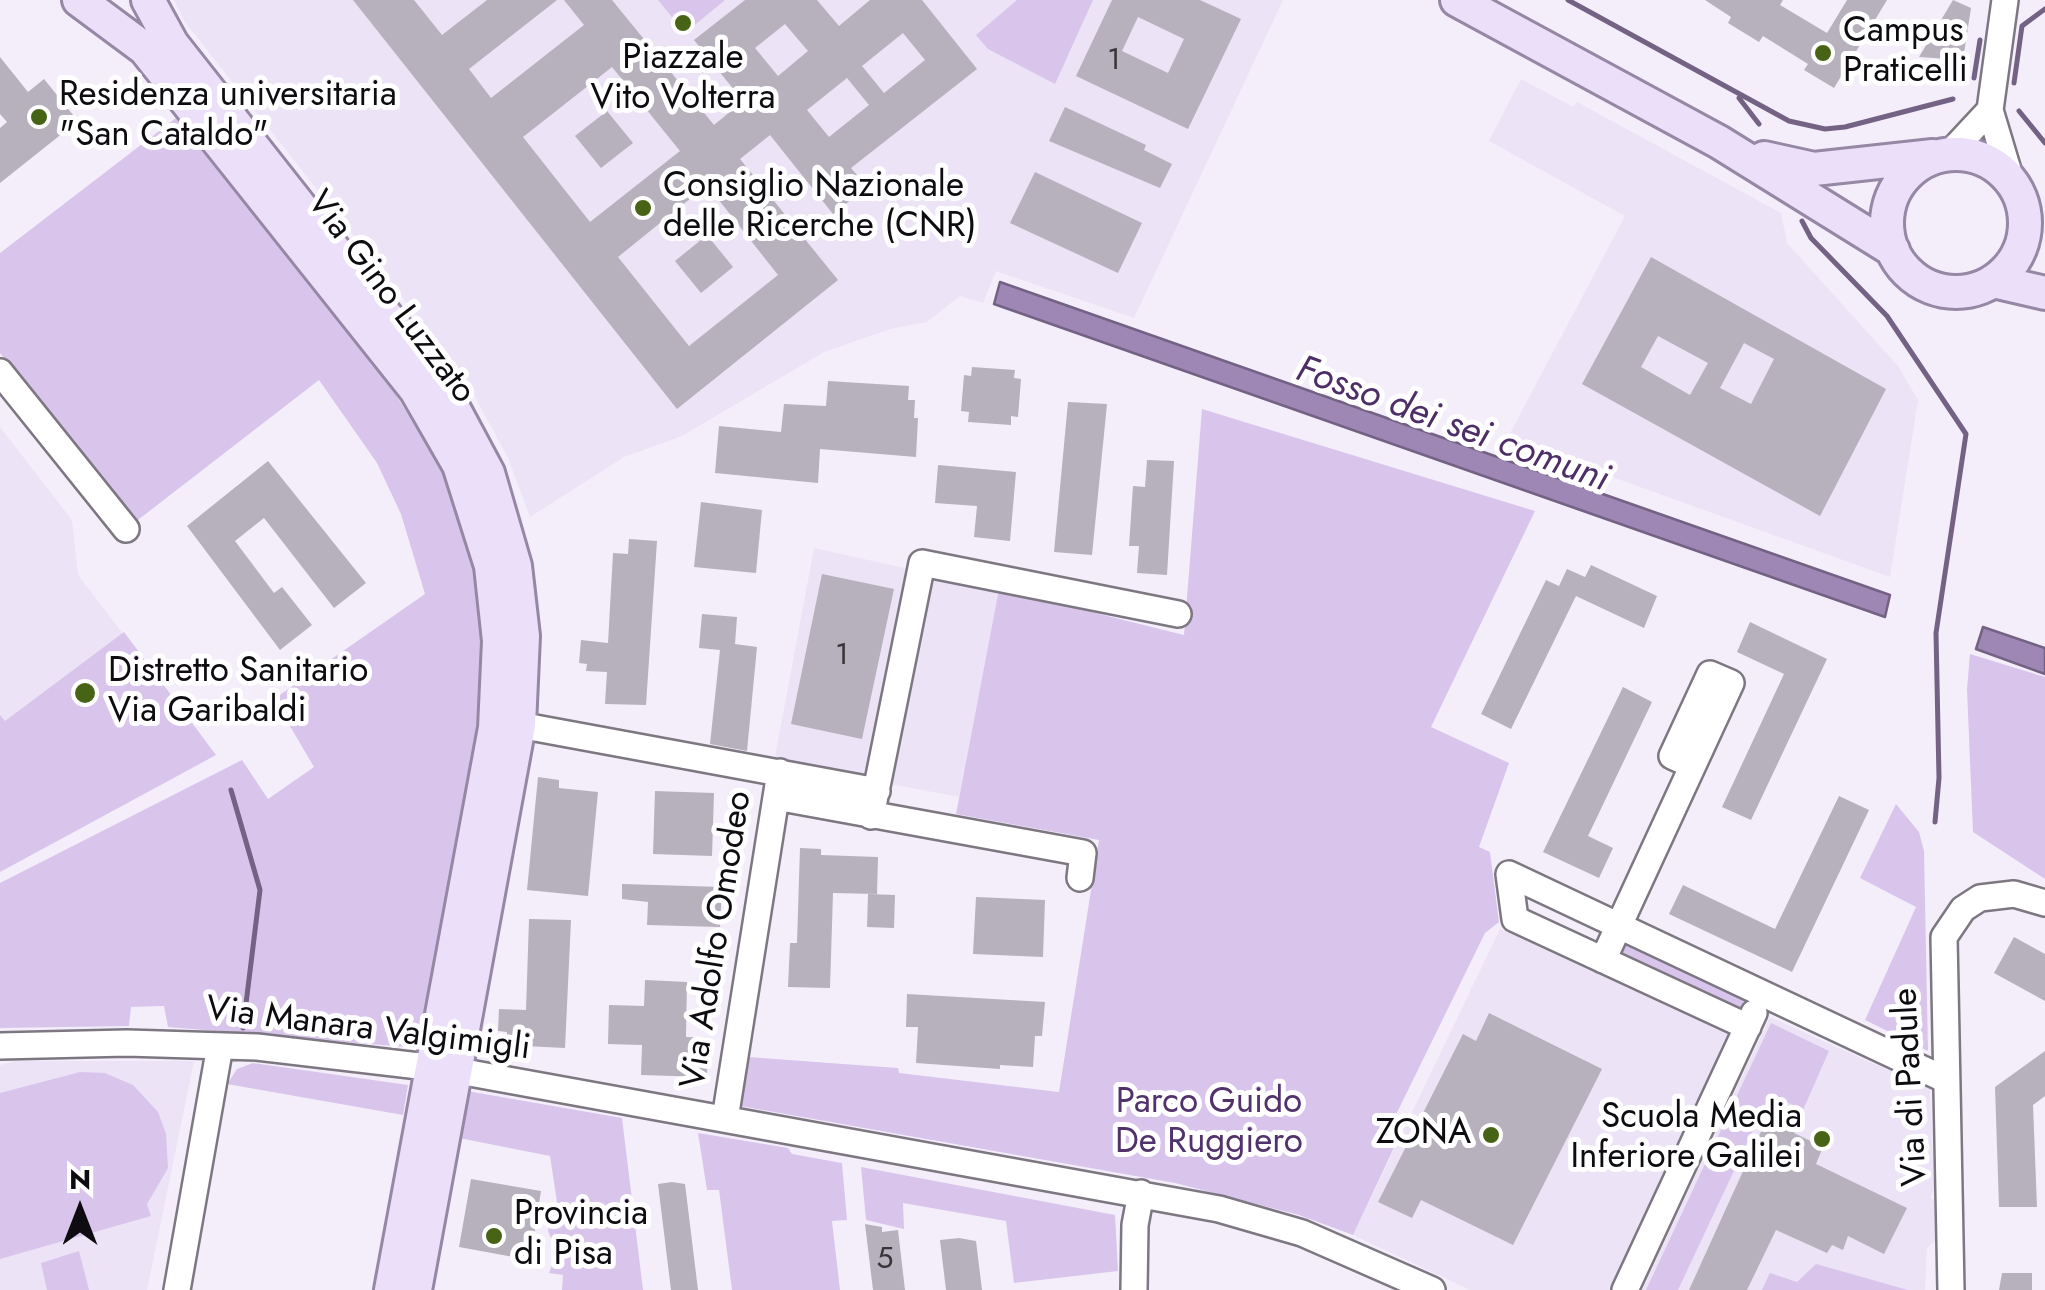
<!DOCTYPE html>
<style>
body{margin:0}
#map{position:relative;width:2045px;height:1290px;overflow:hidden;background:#f4eefa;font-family:Jost,sans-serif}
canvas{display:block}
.north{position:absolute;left:30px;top:1160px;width:100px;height:100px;-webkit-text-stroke:8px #fff;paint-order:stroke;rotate:0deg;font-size:28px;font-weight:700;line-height:40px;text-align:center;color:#0e0c10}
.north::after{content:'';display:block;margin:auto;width:35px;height:45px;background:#0e0c10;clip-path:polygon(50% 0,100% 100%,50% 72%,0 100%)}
</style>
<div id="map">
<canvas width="2045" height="1290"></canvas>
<div class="north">N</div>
</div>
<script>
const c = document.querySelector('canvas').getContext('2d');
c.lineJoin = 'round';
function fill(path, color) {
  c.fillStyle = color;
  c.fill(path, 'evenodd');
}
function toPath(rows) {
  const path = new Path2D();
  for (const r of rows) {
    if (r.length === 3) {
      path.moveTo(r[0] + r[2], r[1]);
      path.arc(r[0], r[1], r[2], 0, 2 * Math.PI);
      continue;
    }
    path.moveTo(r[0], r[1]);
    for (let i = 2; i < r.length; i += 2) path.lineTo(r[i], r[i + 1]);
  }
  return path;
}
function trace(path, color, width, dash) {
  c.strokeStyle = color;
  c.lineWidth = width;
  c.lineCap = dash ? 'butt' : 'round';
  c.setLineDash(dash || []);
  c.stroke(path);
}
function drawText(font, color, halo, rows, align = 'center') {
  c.font = font + ' Jost,sans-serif';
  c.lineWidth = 10;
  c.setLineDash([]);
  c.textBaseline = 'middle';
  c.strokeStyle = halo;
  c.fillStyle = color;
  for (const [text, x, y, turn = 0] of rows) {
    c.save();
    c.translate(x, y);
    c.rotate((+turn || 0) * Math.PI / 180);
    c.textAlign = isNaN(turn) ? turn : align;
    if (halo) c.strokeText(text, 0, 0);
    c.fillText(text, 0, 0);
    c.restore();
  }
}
fill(toPath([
 [174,0,1283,0,1134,318,996,271,983,303,960,296,927,322,890,329,824,352,682,436,624,457,530,517,508,458,462,373,185,22],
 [1521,79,1573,107,1577,102,1781,213,1787,243,1898,366,1918,400,1890,577,1507,439,1625,216,1489,141],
 [0,427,72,520,78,575,216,755,0,872],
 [814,548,999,589,959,797,774,762],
 [1500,929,1734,1031,1610,1290,1470,1290,1353,1235],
 [1770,1017,1930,1089,1934,1190,1930,1198,1935,1200,1936,1240,1927,1248,1925,1290,1642,1290],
 [16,1061,194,1061,147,1290,0,1290,0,1065]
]), '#ece3f6');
fill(toPath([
 [658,0,725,0,685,33],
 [1017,0,1093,0,1055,84,988,49,976,35],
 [176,118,392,388,444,474,466,535,480,599,481,708,417,1048,168,1027,164,1006,131,1007,129,1026,0,1028,0,883,242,760,268,799,314,767,274,699,425,594,401,514,377,463,319,380,134,523,0,353,0,253],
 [1202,409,1535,511,1431,727,1509,763,1479,847,1490,852,1499,922,1485,933,1386,1135,1397,1141,1353,1235,1299,1215,1175,1183,740,1106,748,1057,898,1068,899,1073,1059,1092,1099,840,956,814,999,589,1184,635],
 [124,632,216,755,0,872,0,715,5,721],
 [1970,654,2045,677,2045,879,1973,832,1967,689],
 [1896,804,1919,832,1924,851,1928,1051,1865,1020,1916,907,1860,878],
 [1627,935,1748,991,1739,1012,1617,956],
 [1771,1023,1829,1051,1803,1110,1770,1094,1678,1290,1646,1290],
 [253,1063,408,1085,403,1115,227,1084,237,1069],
 [80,1072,105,1073,133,1085,158,1112,166,1134,168,1168,147,1204,151,1216,0,1259,0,1093],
 [467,1091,622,1118,643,1290,562,1290,563,1275,549,1273,557,1252,548,1231,551,1205,557,1202,550,1156,459,1138],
 [698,1133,788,1148,792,1154,842,1163,847,1220,832,1221,840,1290,732,1290,719,1190,707,1190],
 [861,1167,1115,1215,1118,1271,1014,1283,1006,1221,903,1203,904,1229,866,1220],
 [79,1251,89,1290,47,1290,41,1263],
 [1816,1264,1908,1290,1762,1290,1770,1273,1797,1282]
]), '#d9c5ec');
const water = toPath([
 [1000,282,1890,595,1885,617,994,304,1000,282],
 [1983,627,2045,648,2045,674,1976,649,1983,627]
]);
fill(water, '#9e87b4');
trace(water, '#736283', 2.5);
trace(toPath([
 [1568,0,1789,121,1825,129,1845,127,1953,99],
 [1974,78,1980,40],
 [2014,83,2022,26,2045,9],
 [1739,98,1759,124],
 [2019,111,2045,143],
 [1802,221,1811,238,1887,316,1966,434,1936,633,1939,778,1935,822],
 [231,790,260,890,243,1028]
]), '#736283', 5);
fill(toPath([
 [353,0,414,0,442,35,487,0,557,0,469,69,491,98,584,25,564,0,612,0,714,125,743,101,694,40,745,0,817,0,839,26,870,0,922,0,977,69,851,168,867,187,833,214,770,135,740,159,838,280,677,409],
 [785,24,808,51,778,76,755,48],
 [903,33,925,60,884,93,862,66],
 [612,67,680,151,590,222,523,137],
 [847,78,869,105,829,137,807,110],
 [707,185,778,275,689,346,618,257],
 [1112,0,1200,0,1241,19,1188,129,1076,76],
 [1138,17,1184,39,1168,73,1122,51],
 [1705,0,1783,0,1780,5,1827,33,1847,0,1887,0,1834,88,1804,70,1808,64,1763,36,1759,42,1728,23,1731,17],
 [1953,0,1971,8,1963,60,1919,57],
 [0,57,28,92,44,79,78,121,0,183,0,128,7,122,0,114],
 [1065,107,1146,145,1144,150,1172,164,1160,188,1049,141],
 [607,111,633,143,601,168,575,136],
 [1035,172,1142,223,1118,273,1010,223],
 [707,235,733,267,701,293,675,261],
 [1651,257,1886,389,1820,516,1582,384],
 [1658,336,1708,363,1690,395,1641,367],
 [1744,343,1774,359,1751,404,1720,388],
 [972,367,1015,370,1014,378,1021,379,1018,417,1011,416,1011,425,968,422,969,412,961,411,964,375,971,376],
 [828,381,909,386,908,400,915,400,914,418,918,418,916,457,820,449,818,483,715,473,719,426,781,432,784,404,826,406],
 [1068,402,1107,404,1092,555,1054,552],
 [1147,460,1174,461,1167,575,1137,573,1139,546,1129,546,1133,486,1145,487],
 [268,461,366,583,334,608,264,518,235,541,274,593,282,587,312,625,280,650,187,526],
 [938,465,1016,472,1010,541,974,537,977,506,935,503],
 [701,502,762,510,756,573,694,567],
 [629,539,657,541,646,705,605,704,607,672,586,671,587,664,579,663,581,640,608,643,613,553,628,554],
 [1591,565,1657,596,1644,628,1576,596,1511,729,1481,714,1546,580,1559,586,1567,569,1585,577],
 [822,574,894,589,862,739,791,724],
 [702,614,737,617,735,644,757,647,747,751,710,744,720,650,699,648],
 [1750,622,1827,659,1751,820,1722,807,1784,674,1737,652],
 [1623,687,1652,702,1588,836,1613,848,1599,878,1543,852],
 [538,777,559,780,559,788,598,792,588,896,527,890],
 [655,791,714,793,712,856,653,854],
 [1839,796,1869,810,1792,972,1669,914,1683,885,1775,929],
 [800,848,821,849,821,855,878,857,877,894,833,893,830,988,788,987,790,943,797,943],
 [622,884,722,887,720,927,647,925,648,902,622,899],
 [868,894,895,895,894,928,867,927],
 [976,897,1045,900,1043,957,973,954],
 [529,919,571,920,565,1048,525,1046,525,1040,507,1038,507,1032,498,1031,499,1009,526,1010],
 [2014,937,2045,954,2045,1001,1994,973],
 [645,980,687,982,686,1037,708,1038,707,1077,641,1075,642,1045,608,1044,609,1005,644,1006],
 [907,994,1045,1002,1042,1036,1035,1036,1033,1067,1000,1065,1000,1069,916,1063,918,1027,906,1027],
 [1489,1013,1602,1069,1513,1245,1421,1200,1412,1218,1378,1202,1463,1034,1476,1041],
 [2045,1051,2045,1096,2033,1105,2037,1207,1999,1207,1995,1087],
 [1774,1103,1802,1116,1794,1133,1823,1147,1816,1164,1907,1208,1884,1254,1848,1236,1843,1250,1832,1245,1827,1253,1776,1230,1747,1290,1689,1290],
 [471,1179,541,1191,530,1260,459,1247],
 [672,1182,685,1184,698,1290,671,1290,658,1184],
 [865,1224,882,1227,882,1232,898,1230,905,1290,873,1290],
 [959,1238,976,1241,982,1290,946,1290,940,1240],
 [2002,1273,2032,1273,2032,1290,1999,1290]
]), '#b6b1bc');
const minor = toPath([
 [2005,0,1990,110,2011,180],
 [1949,154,1990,110],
 [0,372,126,529],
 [519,725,877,791],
 [776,797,1083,853,1080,878],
 [871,816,922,563,1178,614],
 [1603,960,1731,683,1710,674,1672,756,1692,765],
 [1748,1027,1515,919,1509,874,1946,1080],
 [0,1046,127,1043,257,1047,453,1070,1219,1209,1302,1233,1432,1290],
 [725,1119,780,772],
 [177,1290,220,1046],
 [1134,1290,1135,1225,1141,1193],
 [1625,1290,1754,1013],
 [1951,1290,1944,937,1963,909,1980,898,2014,894,2045,903]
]);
const major = toPath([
 [79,0,145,49,416,390,459,465,491,566,499,641,495,728,391,1290],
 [148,0,172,44,442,387,488,473,515,566,523,636,519,725,415,1290],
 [1457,0,1719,142,1893,250],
 [1956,223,69],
 [1764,158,1814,169,1933,156],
 [1993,281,2045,293]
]);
trace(minor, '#7c7781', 30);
trace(major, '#9687a5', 38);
trace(minor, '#fff', 25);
trace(major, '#ecdff9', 32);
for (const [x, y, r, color] of [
 [683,23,10,"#476315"],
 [1823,53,10,"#476315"],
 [39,117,10,"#476315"],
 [643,208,10,"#476315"],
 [85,693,12,"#476315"],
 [1491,1135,10,"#476315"],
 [1822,1139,10,"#476315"],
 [494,1236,10,"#476315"]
]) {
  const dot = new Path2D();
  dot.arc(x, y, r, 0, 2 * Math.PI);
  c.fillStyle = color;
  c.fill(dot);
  trace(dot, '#fff', 4);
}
drawText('30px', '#38353b', null, [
 ["1",1114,62],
 ["1",842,657],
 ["5",885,1261]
]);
drawText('35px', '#0e0c10', '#fff', [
 ["Campus",1843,33],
 ["Praticelli",1843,73],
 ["Piazzale",683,60,"center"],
 ["Vito Volterra",683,100,"center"],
 ["Residenza universitaria",59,97],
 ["\"San Cataldo\"",59,137],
 ["Consiglio Nazionale",663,188],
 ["delle Ricerche (CNR)",663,228],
 ["Distretto Sanitario",108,673],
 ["Via Garibaldi",108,713],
 ["Scuola Media",1802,1119,"right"],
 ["Inferiore Galilei",1802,1159,"right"],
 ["ZONA",1471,1135,"right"],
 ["Provincia",514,1216],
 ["di Pisa",514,1256]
], 'left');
drawText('35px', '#0e0c10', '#fff', [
 ["Via Gino Luzzato",390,298,53],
 ["Via Adolfo Omodeo",718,940,-81],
 ["Via Manara Valgimigli",368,1030,7],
 ["Via di Padule",1912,1087,-93]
]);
drawText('35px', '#52326c', '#fff', [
 ["Parco Guido",1209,1104],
 ["De Ruggiero",1209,1144]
]);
drawText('italic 38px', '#4d2e67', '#fff', [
 ["Fosso dei sei comuni",1452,426,20]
]);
</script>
